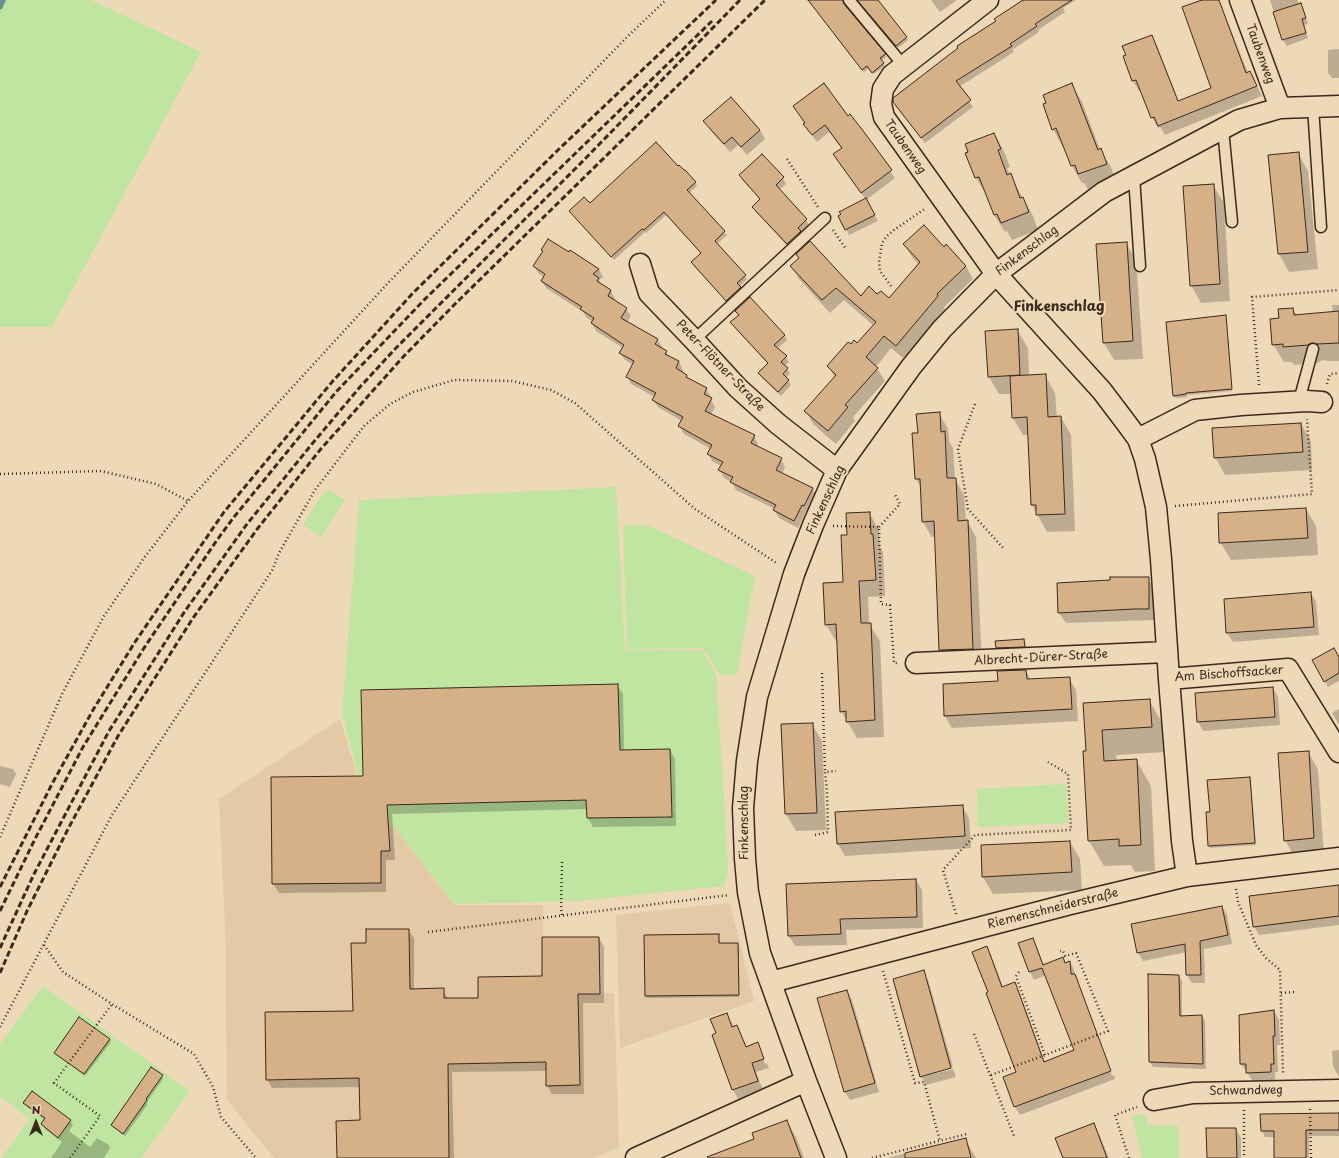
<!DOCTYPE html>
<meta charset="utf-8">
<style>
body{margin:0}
#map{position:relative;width:1339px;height:1158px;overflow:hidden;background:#edd8b7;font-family:"Playpen Sans",sans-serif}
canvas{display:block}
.north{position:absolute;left:16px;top:1102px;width:40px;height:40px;-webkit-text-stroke:3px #edd8b7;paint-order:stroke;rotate:0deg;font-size:11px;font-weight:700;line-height:16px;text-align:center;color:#3b2a1e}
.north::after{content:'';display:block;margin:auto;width:14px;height:18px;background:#3b2a1e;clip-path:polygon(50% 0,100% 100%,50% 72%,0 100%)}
</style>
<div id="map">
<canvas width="1339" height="1158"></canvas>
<div class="north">N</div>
</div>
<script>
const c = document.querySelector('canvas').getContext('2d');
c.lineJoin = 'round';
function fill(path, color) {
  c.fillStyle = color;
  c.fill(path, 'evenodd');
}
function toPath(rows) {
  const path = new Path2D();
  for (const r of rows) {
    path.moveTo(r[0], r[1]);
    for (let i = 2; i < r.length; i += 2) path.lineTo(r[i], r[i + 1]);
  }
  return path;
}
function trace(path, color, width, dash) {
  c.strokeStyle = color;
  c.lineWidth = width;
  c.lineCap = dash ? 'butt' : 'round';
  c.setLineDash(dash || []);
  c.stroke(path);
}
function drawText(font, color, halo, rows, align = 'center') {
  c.font = font + ' "Playpen Sans",sans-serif';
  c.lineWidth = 4;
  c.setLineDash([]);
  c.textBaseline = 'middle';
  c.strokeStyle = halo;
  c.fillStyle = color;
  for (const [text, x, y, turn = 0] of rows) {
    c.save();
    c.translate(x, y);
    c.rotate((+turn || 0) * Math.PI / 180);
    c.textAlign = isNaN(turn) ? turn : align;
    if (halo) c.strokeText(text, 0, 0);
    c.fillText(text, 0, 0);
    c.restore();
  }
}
fill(toPath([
 [340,719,356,772,357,824,393,825,454,905,543,905,543,995,614,993,619,1147,595,1158,274,1158,227,1100,225,927,219,799],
 [730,903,754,1001,620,1048,616,915]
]), '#e3c9a6');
fill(toPath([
 [0,0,91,0,201,52,52,327,0,327],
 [616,487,625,650,702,650,716,675,726,829,728,873,724,886,578,901,454,904,393,825,358,824,357,771,342,714,359,500],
 [328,489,345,500,321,537,303,524,315,505],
 [647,525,755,576,737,675,720,675,703,648,627,649,623,526],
 [1066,784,1068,823,978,827,977,789],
 [43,986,190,1091,141,1158,1,1158,30,1119,0,1097,0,1044],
 [1132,1115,1146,1115,1147,1125,1178,1126,1179,1158,1142,1158]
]), '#bfe5a0');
fill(toPath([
 [809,0,845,0,843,4,885,55,886,57,881,61,885,66,874,74,869,68,864,72],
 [858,0,877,0,908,40,898,48],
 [931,0,957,0,940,12],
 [1021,0,1076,0,1063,8,1065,12,1038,30,1039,32,1012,50,1014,52,959,87,973,107,925,143,897,107,997,22,1022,2],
 [1205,0,1219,0,1248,73,1250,72,1262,96,1165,135,1160,127,1158,128,1152,117,1141,90,1139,91,1133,81,1124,57,1151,36,1157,46,1179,102,1212,88],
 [1270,0,1297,0,1303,10,1308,24,1304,25,1308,38,1287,46,1283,40],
 [1339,49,1339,78,1332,78,1328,73,1328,50],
 [1072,85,1082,102,1100,150,1111,167,1116,181,1089,191,1084,183,1082,183,1072,166,1064,146,1063,147,1053,129],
 [850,116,895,178,866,200,878,221,849,235,839,217,866,200,834,155,842,149,829,132,817,142,805,125,848,117],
 [705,121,760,130,765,139,747,155,738,145,730,152,710,130],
 [994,134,1004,151,1010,167,1007,168,1010,175,1033,216,1038,230,1012,240,1007,231,1005,232,994,215,987,196,976,178,967,154],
 [1298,153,1308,171,1318,269,1289,272,1279,254,1269,156],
 [678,168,695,182,697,186,689,193,727,235,716,245,747,279,739,287,742,292,729,304,694,266,692,263,702,254,666,215,646,233,645,232,614,260,570,211,590,205],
 [740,175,783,178,786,184,779,190,806,220,810,226,791,250,756,212,753,207,761,200,743,181],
 [1213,185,1224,203,1230,301,1201,303,1191,285],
 [1126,243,1136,260,1143,359,1114,360,1104,343],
 [904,244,944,248,946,246,966,266,973,279,944,307,945,310,903,358,891,348,876,367,885,381,853,417,855,421,836,444,813,424,806,411,835,378,828,366,851,345,857,344,874,326,844,300,830,313,799,279,791,266,861,298,877,296,889,299,919,265,912,257],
 [542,250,569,253,570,251,599,269,603,277,599,280,602,286,611,291,615,299,614,301,626,309,631,316,627,322,658,340,662,347,661,349,666,351,669,357,679,362,683,370,682,373,687,375,689,379,706,389,711,397,710,398,715,407,711,415,754,436,758,444,757,447,781,459,785,467,782,474,812,488,817,496,809,513,806,512,798,528,779,518,774,510,775,509,736,490,732,482,724,478,720,470,722,466,713,462,708,454,711,449,684,434,680,426,682,421,658,407,653,400,655,397,631,384,627,377,633,365,625,360,620,353,623,348,596,331,592,323,593,322,586,317,583,312,546,288,542,281,544,277,539,274,534,266,543,252],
 [1332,305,1339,305,1339,361,1328,361,1322,360,1318,363,1294,365,1292,362,1284,362,1273,344,1280,319,1293,309,1297,316,1333,313],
 [736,311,784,335,787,340,777,349,786,357,789,362,784,366,790,373,786,378,791,385,781,396,762,378,760,374,768,364,734,327,732,322,739,316],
 [1225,316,1226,319,1232,391,1187,395,1187,397,1176,398,1174,396],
 [1017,330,1028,348,1029,376,1045,375,1055,393,1057,418,1061,417,1071,435,1075,531,1047,532,1032,505,1028,435,1023,435,1013,418,1012,394,999,394,989,377],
 [939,413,948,429,949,441,953,448,955,479,964,495,966,521,967,521,976,537,982,664,949,666,940,650,935,537,932,537,923,522,922,489,916,479,919,434],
 [1301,424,1311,441,1312,470,1225,475,1215,457],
 [1306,509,1316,526,1318,555,1231,560,1220,542],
 [869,513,879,530,880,547,883,552,885,596,868,597,869,624,880,641,884,737,857,738,841,711,838,641,836,641,826,625,844,583,849,536],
 [1148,578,1154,589,1154,620,1066,623,1059,613],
 [1311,593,1316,602,1319,635,1233,642,1227,633,1225,600],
 [1024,640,1026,649,998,650,997,648],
 [1339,659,1339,681,1328,687,1314,661],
 [1026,671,1031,680,1069,678,1076,690,1078,721,952,728,945,716,944,685,999,682],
 [617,685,623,694,624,751,670,750,675,759,676,826,593,827,588,818,587,809,392,814,395,860,386,860,386,892,279,893,273,884,272,778,364,777],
 [1273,688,1278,697,1280,725,1203,731,1198,722,1196,694],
 [1149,700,1164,726,1166,752,1116,755,1117,761,1136,760,1151,786,1155,871,1135,872,1131,865,1104,866,1089,841,1084,704],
 [1339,709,1339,725,1332,713],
 [812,724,822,741,826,830,796,831,786,814],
 [1308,752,1318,769,1324,856,1295,858,1285,840],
 [0,766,13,769,16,774,10,787,0,784],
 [1250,778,1251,780,1256,845,1210,848,1209,846,1211,813],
 [962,806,969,818,971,848,845,856,838,844],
 [1070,842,1080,859,1082,890,993,894,983,877],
 [916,880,922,890,923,928,846,930,847,945,795,946,789,936,860,881],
 [1339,886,1339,925,1259,935,1254,926],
 [1222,907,1227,915,1232,944,1204,949,1205,983,1192,983,1187,975,1187,952,1143,961,1138,953],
 [408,930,414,938,414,989,443,989,448,999,479,999,543,977,599,938,604,947,604,1003,583,1003,584,1094,552,1094,547,1085,547,1071,452,1072,454,1158,338,1158,361,1121,360,1087,272,1088,267,1079,354,1012,368,944],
 [719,935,720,944,737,944,739,946,739,997,647,998,646,996],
 [1032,939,1037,947,1044,966,1062,958,1065,964,1070,962,1074,970,1075,975,1079,981,1077,981,1112,1076,1114,1075,1115,1079,1020,1115,1015,1107,1004,1078,1017,1073,989,993,987,947,991,955,1003,987,1014,983,1019,991,1045,1062,1075,1051,1046,975,1034,980,1030,972],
 [923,971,928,980,953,1067,922,1075,922,1077,953,1069,956,1077,926,1085,921,1076],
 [1149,975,1179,976,1182,981,1182,1017,1202,1016,1205,1021,1206,1069,1153,1067,1150,1062],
 [846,991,852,1000,879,1092,850,1100,845,1092],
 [1274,1011,1279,1020,1280,1045,1277,1045,1278,1072,1275,1072,1275,1081,1253,1081,1241,1064],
 [727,1014,734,1027,737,1026,747,1048,758,1044,762,1052,761,1052,765,1064,767,1063,769,1068,756,1072,763,1090,738,1099,733,1090,713,1035,717,1034],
 [109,1039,111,1042,85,1076,57,1055,55,1053],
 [1339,1050,1339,1077,1333,1066,1332,1051],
 [162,1076,163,1079,147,1102,148,1104,125,1136,113,1127,112,1125],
 [25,1103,70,1121,73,1125,69,1131,90,1147,97,1138,109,1145,110,1148,104,1158,51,1158,62,1142,45,1129,42,1124,45,1120,27,1107],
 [1339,1114,1339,1158,1339,1136,1309,1136,1309,1158,1275,1158,1275,1137,1265,1137,1262,1131],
 [787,1121,797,1139,804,1158,707,1158,755,1140],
 [1093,1124,1100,1136,1109,1158,1064,1158],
 [1236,1129,1241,1138,1241,1158,1208,1158],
 [965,1139,976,1158,887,1158]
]), '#0003');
trace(toPath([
 [0,7,3,0]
]), '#699195', 5.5);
const building = toPath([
 [808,0,843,0,844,4,886,54,880,58,884,63,872,73,867,66,862,70,808,0],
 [857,0,878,0,907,37,896,46,857,0],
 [1023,0,1072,0,1035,24,1037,26,1010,44,1012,46,956,81,971,100,921,138,893,102,893,98,958,48,957,46,996,21,994,19,1023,0],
 [1202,0,1219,0,1246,73,1250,71,1257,86,1158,126,1154,117,1151,118,1136,80,1132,81,1123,56,1126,55,1122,46,1152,35,1178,101,1211,88,1182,7,1202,0],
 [1301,3,1306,18,1302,19,1306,33,1282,40,1273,12,1301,3],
 [824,83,848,116,850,114,864,132,892,170,861,193,833,154,842,148,825,125,812,135,803,124,805,123,793,106,824,83],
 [1072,83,1098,150,1101,148,1107,164,1078,174,1075,165,1071,166,1056,128,1052,130,1043,104,1046,103,1043,95,1072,83],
 [731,97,760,130,741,147,732,137,724,144,703,121,731,97],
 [994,133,1001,149,998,150,1007,175,1011,173,1020,198,1023,197,1029,212,1001,223,997,214,994,215,979,177,975,178,965,153,968,152,965,144,994,133],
 [656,142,678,166,679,165,684,170,685,170,696,182,687,190,725,231,715,241,746,275,737,283,741,287,726,301,691,262,701,253,664,212,644,230,642,229,611,257,569,211,584,197,590,203,656,142],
 [1299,152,1308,252,1278,254,1268,155,1299,152],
 [762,154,784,177,776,185,807,219,798,228,801,231,787,244,752,207,760,199,739,175,762,154],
 [1214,184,1220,284,1190,286,1183,186,1214,184],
 [866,198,875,215,845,230,838,216,841,214,839,212,866,198],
 [924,225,944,247,946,244,966,266,937,294,938,296,896,346,884,336,866,357,878,368,845,405,848,407,828,431,804,411,836,375,827,366,848,342,851,344,854,340,857,343,876,322,836,288,822,300,790,266,799,258,796,254,810,241,861,296,869,286,877,294,881,291,889,298,920,262,903,244,924,225],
 [548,239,569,252,570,250,599,269,593,274,599,278,597,281,611,290,608,296,627,308,621,318,658,339,655,344,667,351,665,354,679,361,676,368,687,375,686,377,707,388,704,394,712,398,705,411,755,435,751,443,782,458,776,470,813,488,804,506,802,505,794,521,773,510,776,505,730,482,733,477,718,470,723,462,707,454,712,445,678,426,683,417,652,400,656,393,626,377,634,361,619,353,624,345,591,323,594,318,580,309,582,307,541,281,545,274,533,266,543,251,541,250,548,239],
 [1127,242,1133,341,1103,343,1096,244,1127,242],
 [750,297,785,335,774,345,787,356,781,362,788,368,783,374,789,380,778,392,758,373,768,363,730,322,739,315,735,311,750,297],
 [1293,308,1294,315,1339,311,1339,343,1317,344,1312,343,1308,345,1283,347,1283,344,1272,345,1270,319,1279,318,1278,309,1293,308],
 [1226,315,1232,389,1186,393,1186,394,1173,396,1166,322,1226,315],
 [1018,329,1020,375,988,377,985,331,1018,329],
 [1046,374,1048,417,1061,416,1065,514,1036,515,1036,505,1031,505,1027,417,1012,418,1010,376,1046,374],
 [940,412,941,432,945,431,947,478,956,478,958,521,968,520,973,649,939,650,934,521,922,522,920,479,915,479,912,433,918,433,916,414,940,412],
 [1301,423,1303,452,1214,458,1212,428,1301,423],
 [1306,508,1308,538,1219,543,1218,513,1306,508],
 [870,512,871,534,873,534,876,580,859,581,861,623,871,623,875,720,846,722,846,711,840,712,836,624,825,625,823,583,843,582,841,535,847,535,846,513,870,512],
 [1110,577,1149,577,1149,609,1134,609,1058,613,1057,583,1110,580,1110,577],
 [1311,592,1314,627,1226,633,1224,599,1311,592],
 [1024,639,1025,647,996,648,995,641,1024,639],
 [1334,648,1339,657,1339,673,1324,682,1312,660,1334,648],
 [1026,670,1027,679,1070,677,1072,709,944,716,943,684,998,681,997,671,1026,670],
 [618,684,620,750,670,749,672,817,587,818,586,800,387,805,390,851,381,851,381,883,272,884,271,777,363,776,361,690,618,684],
 [1273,687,1275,717,1197,722,1195,693,1273,687],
 [1150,699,1152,727,1102,730,1104,761,1137,759,1141,845,1119,846,1119,839,1088,841,1083,751,1086,751,1083,703,1150,699],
 [813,723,817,813,785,814,781,724,813,723],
 [1309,751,1314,838,1284,841,1278,753,1309,751],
 [1250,777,1255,843,1208,846,1206,812,1210,812,1207,780,1250,777],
 [963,805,965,836,837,844,835,812,963,805],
 [1070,841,1072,872,982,877,981,845,1070,841],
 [916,879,917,917,840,919,841,934,788,936,786,884,916,879],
 [1339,885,1339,916,1253,927,1249,896,1339,885],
 [1222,906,1228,935,1200,941,1201,975,1186,975,1185,944,1137,953,1131,924,1222,906],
 [366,929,409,929,410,989,444,988,444,998,478,998,478,977,542,976,542,937,599,937,600,994,578,994,580,1085,546,1086,546,1062,448,1064,449,1158,337,1158,336,1121,360,1120,359,1078,266,1080,265,1012,353,1011,351,943,366,943,366,929],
 [719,934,719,943,738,943,739,995,645,996,644,935,719,934],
 [1033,938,1043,965,1063,957,1065,963,1070,961,1071,974,1075,974,1111,1071,1014,1107,1003,1077,1016,1072,986,993,988,992,972,952,987,946,1002,987,1015,982,1044,1062,1074,1050,1042,968,1029,972,1018,943,1033,938],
 [924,970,951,1068,920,1077,893,979,924,970],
 [1148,974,1179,975,1180,1016,1202,1015,1203,1064,1149,1062,1148,974],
 [847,990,875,1083,844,1092,817,998,847,990],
 [1274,1010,1275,1036,1273,1036,1274,1064,1271,1064,1271,1072,1246,1073,1246,1064,1240,1064,1239,1015,1274,1010],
 [727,1013,732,1027,737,1025,746,1047,758,1042,764,1059,752,1063,758,1081,732,1090,712,1035,716,1033,710,1019,727,1013],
 [79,1017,110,1039,84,1074,54,1053,79,1017],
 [151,1067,163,1075,146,1099,147,1100,123,1134,111,1125,151,1067],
 [32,1091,71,1120,58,1138,41,1124,45,1118,23,1103,32,1091],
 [1339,1113,1339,1130,1306,1130,1306,1158,1274,1158,1274,1131,1261,1131,1260,1114,1339,1113],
 [787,1120,801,1158,708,1158,707,1157,754,1139,752,1133,787,1120],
 [1094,1123,1107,1158,1063,1158,1055,1138,1094,1123],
 [1206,1128,1236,1128,1237,1158,1207,1158,1206,1128],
 [966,1138,971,1158,905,1158,905,1153,966,1138]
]);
fill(building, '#d6b188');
trace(building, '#3b2a1e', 1);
const lane = toPath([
 [849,0,904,66],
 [1313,107,1321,227],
 [1223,129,1232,222],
 [1134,176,1140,266],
 [694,340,825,218],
 [1299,401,1313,349]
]);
const street = toPath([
 [988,0,892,75,883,89,881,104,884,117,996,274,1102,391,1127,424,1138,439,1145,459,1156,507,1161,559,1169,679,1182,841,1187,876],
 [1240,0,1280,108],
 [640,264,649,293,694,340,738,388,778,424,837,470],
 [1138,439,1195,410,1241,405,1306,401,1322,402],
 [916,663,1167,652],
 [1169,679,1288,669,1339,752],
 [771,982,1070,904,1187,876,1339,858],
 [1154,1100,1193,1093,1339,1090],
 [636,1158,806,1081],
 [836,1158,806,1081,760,953,748,892,745,859,743,808,747,761,757,697,794,574,813,525,837,470,911,367,942,329,996,274,1104,192,1239,120,1280,108,1339,106]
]);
trace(lane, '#3b2a1e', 13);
trace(street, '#3b2a1e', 23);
trace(toPath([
 [787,159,818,207],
 [833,230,846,249],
 [891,286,880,271,879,262,882,243,887,236,894,230,926,208],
 [1327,384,1330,374,1339,373],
 [1259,385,1252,297,1339,290],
 [975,404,958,449,968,509,1004,549],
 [0,474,101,471,156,484,188,501],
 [1175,506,1312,494,1307,419],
 [833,526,879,527,881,604,890,605,894,663,899,663],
 [879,527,900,504,894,493],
 [822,673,825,772],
 [815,835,828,832,827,792,825,772,836,771],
 [0,837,62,694,104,616,144,558,188,501,388,283,627,37,666,0],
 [562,862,561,908,562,915],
 [1236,889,1238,902,1256,945,1266,958,1280,970,1283,1074],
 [956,914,943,870,975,835,1071,830,1068,774,1048,762],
 [428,932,729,895],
 [44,945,63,972,112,1004,194,1054,213,1087,221,1117,256,1158],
 [883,971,915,1083,924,1082,940,1141],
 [1019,972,1016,976,1045,1055,1108,1031,1076,953,1065,956,1063,951,1060,951],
 [1281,993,1294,992],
 [0,1027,112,815,273,569,279,553,315,490,364,426,390,404,413,392,454,380,512,381,551,390,575,403,695,509,778,564],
 [974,1034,1014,1136],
 [991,1075,1045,1055],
 [1310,1109,1311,1158],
 [1244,1110,1244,1158],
 [70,1158,100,1116,54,1083,112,1004],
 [872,1158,967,1134],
 [1129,1158,1115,1115,1137,1107]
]), '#3b2a1e', 2.5, [1, 3]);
trace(lane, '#edd8b7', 10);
trace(street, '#edd8b7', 20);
trace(toPath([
 [0,887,52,784,93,710,135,642,224,512,332,382,413,293,558,150,716,0],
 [0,911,35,839,83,747,144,648,217,540,234,517,336,392,425,299,712,21],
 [0,948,34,874,109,731,185,611,247,524,312,444,360,387,395,349,579,165,740,0],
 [0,973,27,911,68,829,118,736,193,618,258,528,320,450,403,357,454,305,765,0]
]), '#3b2a1e', 3, [6, 3]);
drawText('12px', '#3b2a1e', '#edd8b7', [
 ["Taubenweg",1260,54,70],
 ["Taubenweg",905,147,55],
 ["Finkenschlag",1027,251,-37],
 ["Peter-Flötner-Straße",720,366,46],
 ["Finkenschlag",826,500,-65],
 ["Albrecht-Dürer-Straße",1041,658,-3],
 ["Am Bischoffsacker",1229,674,-4],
 ["Finkenschlag",745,823,-90],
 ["Riemenschneiderstraße",1053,909,-14],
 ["Schwandweg",1246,1091,-1]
]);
drawText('bold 14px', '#3b2a1e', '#edd8b7', [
 ["Finkenschlag",1059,307]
]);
</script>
